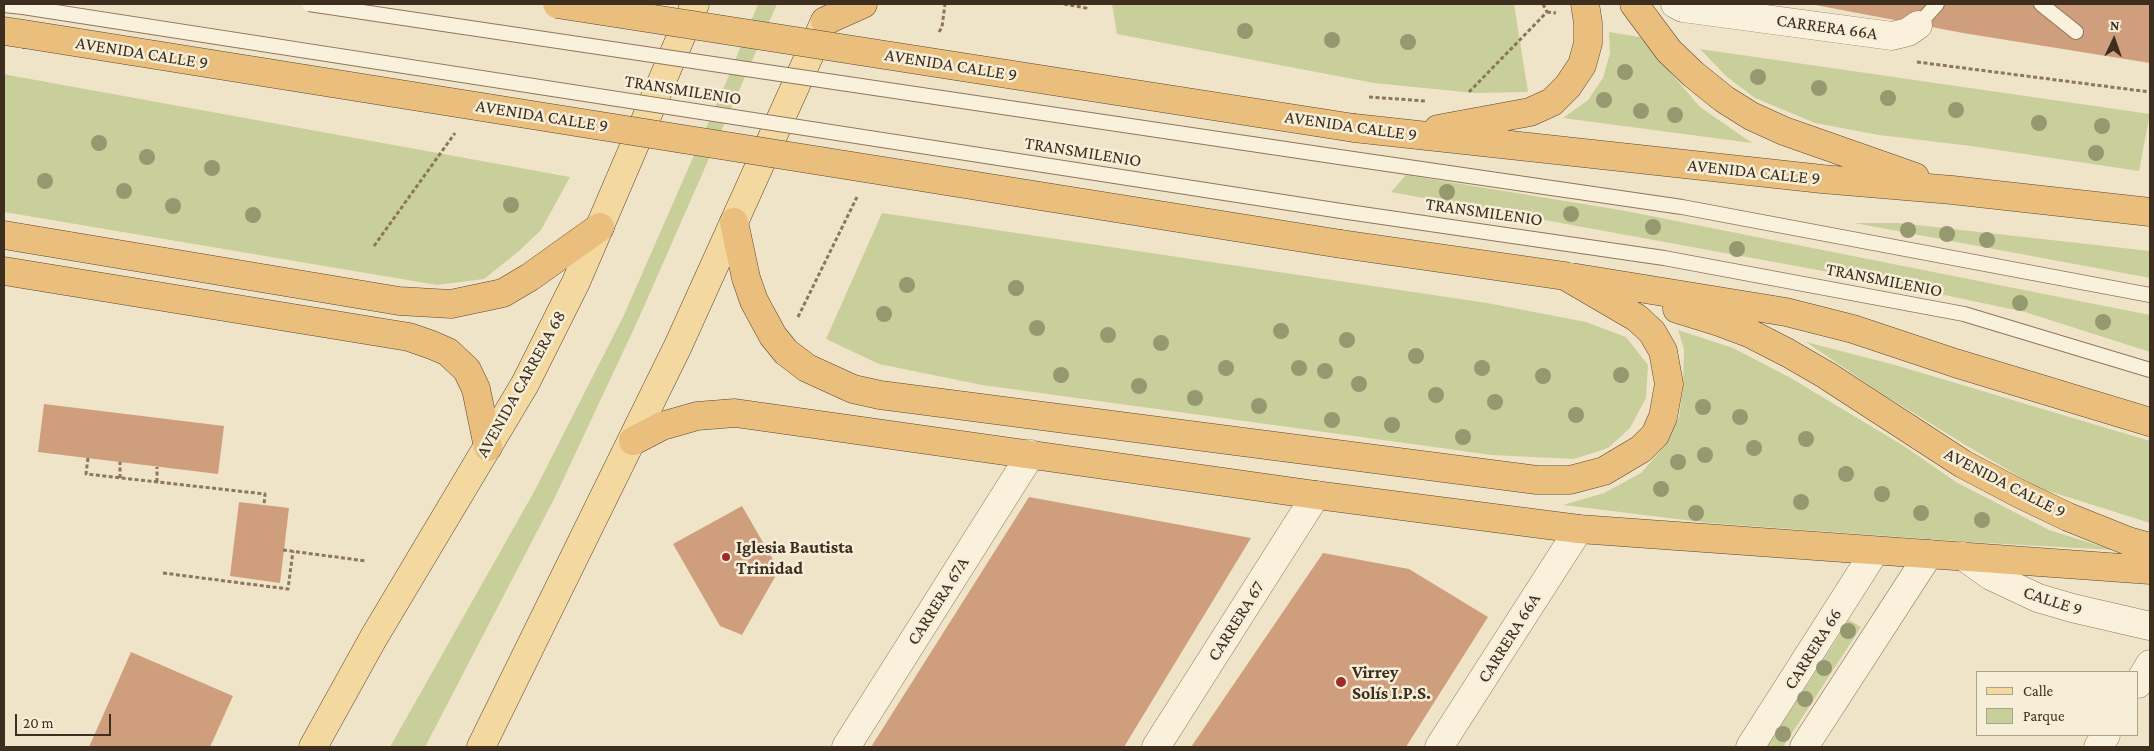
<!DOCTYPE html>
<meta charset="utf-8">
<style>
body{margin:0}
#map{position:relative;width:2154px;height:751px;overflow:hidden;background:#f0e4c8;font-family:"Crimson Pro",serif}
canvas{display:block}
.frame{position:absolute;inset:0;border:5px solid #3d2e20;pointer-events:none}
.legend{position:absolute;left:1976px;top:671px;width:162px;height:65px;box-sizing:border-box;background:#f7eed8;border:1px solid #ada18e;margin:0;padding:6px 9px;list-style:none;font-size:15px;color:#3d2e20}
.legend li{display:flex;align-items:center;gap:10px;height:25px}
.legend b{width:25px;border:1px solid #ada18e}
.north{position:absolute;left:2089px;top:15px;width:50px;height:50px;-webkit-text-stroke:4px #f7eed8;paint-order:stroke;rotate:3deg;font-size:14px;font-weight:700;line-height:20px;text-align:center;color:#3d2e20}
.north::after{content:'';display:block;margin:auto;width:18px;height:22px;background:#3d2e20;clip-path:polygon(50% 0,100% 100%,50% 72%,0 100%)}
.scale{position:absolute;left:15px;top:714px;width:96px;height:22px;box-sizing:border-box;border:2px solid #3d2e20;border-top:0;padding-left:6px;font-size:15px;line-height:18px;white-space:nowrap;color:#3d2e20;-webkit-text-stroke:4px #f7eed8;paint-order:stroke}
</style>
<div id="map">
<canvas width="2154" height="751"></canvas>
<div class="frame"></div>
<ul class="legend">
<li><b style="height:6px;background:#f3d9a0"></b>Calle</li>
<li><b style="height:14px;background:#c9cf9b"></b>Parque</li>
</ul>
<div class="north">N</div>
<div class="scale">20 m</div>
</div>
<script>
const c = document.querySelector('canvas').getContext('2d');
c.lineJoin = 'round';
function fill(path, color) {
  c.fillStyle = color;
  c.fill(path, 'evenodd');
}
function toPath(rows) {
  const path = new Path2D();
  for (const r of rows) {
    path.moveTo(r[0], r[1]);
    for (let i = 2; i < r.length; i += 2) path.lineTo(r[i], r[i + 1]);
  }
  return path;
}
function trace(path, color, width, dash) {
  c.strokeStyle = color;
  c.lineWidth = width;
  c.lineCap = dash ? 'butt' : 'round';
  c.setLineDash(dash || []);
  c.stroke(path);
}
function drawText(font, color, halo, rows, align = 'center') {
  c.font = font + ' "Crimson Pro",serif';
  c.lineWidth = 5;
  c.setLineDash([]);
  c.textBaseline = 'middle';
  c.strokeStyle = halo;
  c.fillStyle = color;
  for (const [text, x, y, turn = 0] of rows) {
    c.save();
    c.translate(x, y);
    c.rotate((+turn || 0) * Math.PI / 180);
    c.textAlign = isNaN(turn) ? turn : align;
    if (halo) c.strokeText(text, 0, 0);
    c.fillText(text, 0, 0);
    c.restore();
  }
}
fill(toPath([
 [758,4,777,4,638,320,555,497,425,747,390,747,535,490,624,315,727,80],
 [1112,4,1514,4,1528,92,1474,93,1374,83,1117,34],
 [1609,32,1640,37,1700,107,1752,143,1563,118,1588,100,1603,78,1610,53],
 [1700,49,2150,114,2139,171,1971,146,1879,135,1815,123,1755,98,1727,77],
 [4,74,8,75,570,177,541,230,519,251,484,279,437,285,4,212],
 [1406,175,1626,211,2150,315,2150,352,2025,312,1878,281,1391,192],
 [882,213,1487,303,1586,322,1626,337,1648,365,1646,398,1630,428,1608,448,1574,459,1492,455,982,385,879,364,826,339],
 [1854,223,1899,223,2150,251,2150,278],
 [1678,330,1733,348,1789,377,1904,446,1956,482,2049,530,2113,550,1969,542,1709,523,1563,505,1604,493,1641,473,1664,447,1679,417,1683,388,1684,349],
 [1806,342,1895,365,2150,441,2150,523,2039,488,1967,446,1878,391],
 [1849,620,1861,627,1783,747,1767,747]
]), '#c9cf9b');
fill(toPath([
 [1810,4,2150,4,2150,63,1963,33],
 [44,404,224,426,218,474,38,452],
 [1029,497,1251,538,1124,747,871,747],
 [239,502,289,508,280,583,230,576],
 [742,506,779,570,742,635,720,626,673,544],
 [1323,553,1409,569,1488,617,1406,747,1191,747],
 [131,652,233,696,210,747,89,747]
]), '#cf9f7d');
const service = toPath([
 [2041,4,2076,32],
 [4,5,23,7],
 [1918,25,1937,4],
 [1346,158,1682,207,2150,295],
 [1341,211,1664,258,1964,314,2150,370]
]);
const minor = toPath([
 [1675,4,1683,8,1892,36,1908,32,1918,25],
 [1963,556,1991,576,2038,598,2072,608,2150,626],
 [2138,684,2150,664],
 [846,747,1031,454],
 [1156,747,1316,495],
 [1439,747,1579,529],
 [1750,747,1875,551],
 [1804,747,1929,554],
 [2098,747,2106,735]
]);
const primary = toPath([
 [313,747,374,637,525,384,576,282,695,4],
 [481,747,678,346,824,23]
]);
const trunk = toPath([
 [1634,4,1669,51,1693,74,1724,99,1751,116,1784,131,1915,177],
 [825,21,863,4],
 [4,31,24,34],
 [1354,128,1822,179,1952,190,2150,212],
 [1438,129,1530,112,1552,102,1568,86,1582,65,1588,43,1588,23,1585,4],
 [734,222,746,278,754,301,773,336,786,352,807,368,853,389,880,395,1537,480,1570,480,1604,471,1641,449,1655,435,1663,417,1669,384,1663,351,1652,332,1637,318,1565,276],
 [4,235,399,301,451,304,503,293,530,277,600,227],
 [1341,244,1565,276,1786,312,1853,329,1955,363,2150,422],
 [4,271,409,337,432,345,448,352,467,370,476,389,488,447],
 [1677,309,1719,322,1751,334,1788,353,1826,375,1963,464,2020,494,2068,517,2128,541,2150,547],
 [633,441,662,426,697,416,735,413,1316,495,1579,529,2150,570]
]);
trace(service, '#8d765c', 16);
trace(minor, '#8d765c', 29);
trace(primary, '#5b4430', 29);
trace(trunk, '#5b4430', 29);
trace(toPath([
 [1064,4,1086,8,1087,4],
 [1543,4,1547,12],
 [1547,12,1556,13],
 [939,32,942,27,945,4],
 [1917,62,2150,92],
 [1469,92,1547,12],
 [1369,97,1426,101],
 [374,246,455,133],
 [798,317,857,197],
 [88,458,86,474,265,494,264,505],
 [120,478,120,462],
 [157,482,157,467],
 [283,550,366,561],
 [163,573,288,589,293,551]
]), '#8d765c', 3, [4, 2.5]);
trace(service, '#faf1dc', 14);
trace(minor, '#faf1dc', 28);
trace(primary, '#f3d9a0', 28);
trace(trunk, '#eabe7c', 28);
const serviceBridge = toPath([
 [309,4,1346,158],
 [23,7,1341,211]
]);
const trunkBridge = toPath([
 [557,4,1354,128],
 [24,34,1341,244]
]);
trace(serviceBridge, '#8d765c', 16, []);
trace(trunkBridge, '#5b4430', 29, []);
trace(serviceBridge, '#faf1dc', 14);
trace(trunkBridge, '#eabe7c', 28);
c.fillStyle = '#96986f';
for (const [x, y] of [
 [1245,31],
 [1332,40],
 [1408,42],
 [1625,72],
 [1758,77],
 [1819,88],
 [1888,98],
 [1604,100],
 [1956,110],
 [1641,111],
 [1675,115],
 [2039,123],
 [2102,126],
 [99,143],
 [2096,153],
 [147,157],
 [212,168],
 [45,181],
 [124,191],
 [1447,192],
 [511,205],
 [173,206],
 [1571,214],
 [253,215],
 [1653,227],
 [1908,230],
 [1947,234],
 [1987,240],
 [1737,249],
 [907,285],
 [1016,288],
 [2020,303],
 [884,314],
 [2103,322],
 [1037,328],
 [1281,331],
 [1108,335],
 [1347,340],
 [1161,343],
 [1416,356],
 [1226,368],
 [1299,368],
 [1482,368],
 [1325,371],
 [1061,375],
 [1621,375],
 [1543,376],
 [1359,384],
 [1139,386],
 [1436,395],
 [1195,398],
 [1495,402],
 [1259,406],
 [1703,407],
 [1576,415],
 [1740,417],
 [1332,420],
 [1392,425],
 [1463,437],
 [1806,439],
 [1754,448],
 [1705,455],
 [1678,462],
 [1846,474],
 [1661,489],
 [1882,494],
 [1801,502],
 [1696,513],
 [1921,513],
 [1982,520],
 [1848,631],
 [1824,668],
 [1805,699],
 [1783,734]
]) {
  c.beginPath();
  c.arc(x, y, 8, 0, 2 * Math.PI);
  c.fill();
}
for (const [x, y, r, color] of [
 [726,557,5,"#9e2a2b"],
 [1341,682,6,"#9e2a2b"]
]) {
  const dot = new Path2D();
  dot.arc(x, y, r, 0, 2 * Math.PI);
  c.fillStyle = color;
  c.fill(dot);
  trace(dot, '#f7eed8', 2);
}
drawText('18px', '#3d2e20', '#f7eed8', [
 ["CARRERA 66A",1827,27,8],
 ["AVENIDA CALLE 9",142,53,9],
 ["AVENIDA CALLE 9",951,65,9],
 ["TRANSMILENIO",683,90,9],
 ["AVENIDA CALLE 9",542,116,9],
 ["AVENIDA CALLE 9",1351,126,8],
 ["TRANSMILENIO",1083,152,9],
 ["AVENIDA CALLE 9",1754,172,6],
 ["TRANSMILENIO",1484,212,8],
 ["TRANSMILENIO",1884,280,11],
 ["AVENIDA CARRERA 68",521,384,-61],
 ["AVENIDA CALLE 9",2005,483,27],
 ["CARRERA 67A",938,601,-58],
 ["CALLE 9",2053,601,18],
 ["CARRERA 67",1236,621,-58],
 ["CARRERA 66A",1509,638,-58],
 ["CARRERA 66",1813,649,-58]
]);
drawText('bold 18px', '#3d2e20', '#f7eed8', [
 ["Iglesia Bautista",736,547],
 ["Trinidad",736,568],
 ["Virrey",1352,672],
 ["Solís I.P.S.",1352,693]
], 'left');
</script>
